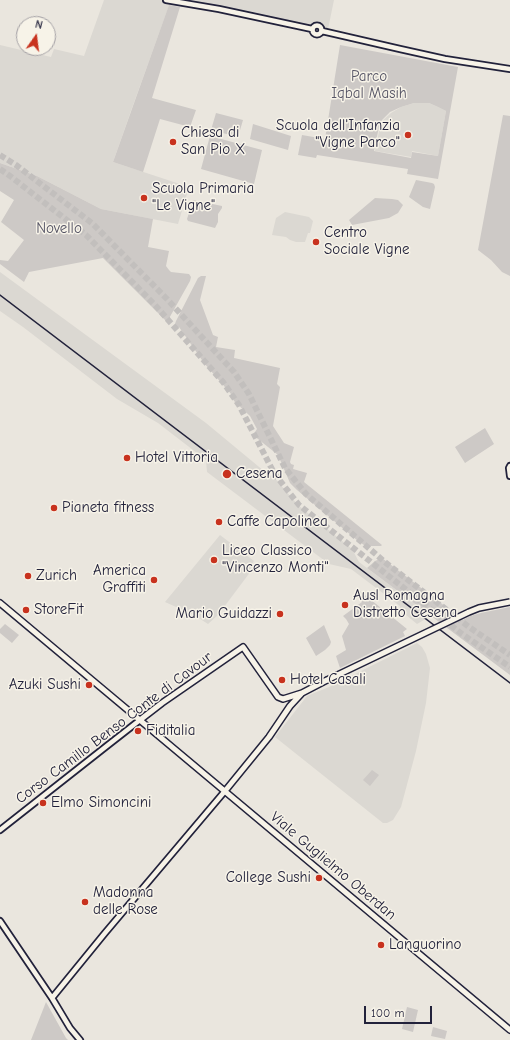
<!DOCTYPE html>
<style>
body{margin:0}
#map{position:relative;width:510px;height:1040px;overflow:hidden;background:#eae6de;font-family:"Comic Neue",sans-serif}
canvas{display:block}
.north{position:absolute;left:16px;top:16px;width:40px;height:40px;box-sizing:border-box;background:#f7f3e8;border:1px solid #a29fa3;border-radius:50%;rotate:14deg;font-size:11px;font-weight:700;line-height:16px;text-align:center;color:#22223b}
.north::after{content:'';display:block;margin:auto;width:14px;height:18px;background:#c8321e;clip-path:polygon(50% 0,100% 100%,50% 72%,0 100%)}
.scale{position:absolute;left:364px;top:1006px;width:68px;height:18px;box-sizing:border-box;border:2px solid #22223b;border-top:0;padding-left:5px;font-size:12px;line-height:14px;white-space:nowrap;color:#22223b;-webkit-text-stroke:3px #f7f3e8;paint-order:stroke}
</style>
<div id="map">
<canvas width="510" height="1040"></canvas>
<div class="north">N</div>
<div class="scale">100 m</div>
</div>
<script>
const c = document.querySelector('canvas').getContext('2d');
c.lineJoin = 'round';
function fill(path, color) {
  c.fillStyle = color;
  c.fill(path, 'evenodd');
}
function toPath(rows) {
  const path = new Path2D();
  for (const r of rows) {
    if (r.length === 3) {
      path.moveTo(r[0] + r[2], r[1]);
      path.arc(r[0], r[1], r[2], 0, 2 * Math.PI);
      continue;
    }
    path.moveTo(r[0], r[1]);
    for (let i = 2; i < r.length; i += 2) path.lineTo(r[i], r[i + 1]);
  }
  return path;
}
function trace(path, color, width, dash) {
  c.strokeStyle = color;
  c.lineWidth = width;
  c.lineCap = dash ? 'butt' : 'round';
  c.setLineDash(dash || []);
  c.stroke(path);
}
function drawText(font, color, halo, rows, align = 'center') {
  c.font = font + ' "Comic Neue",sans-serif';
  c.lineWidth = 3;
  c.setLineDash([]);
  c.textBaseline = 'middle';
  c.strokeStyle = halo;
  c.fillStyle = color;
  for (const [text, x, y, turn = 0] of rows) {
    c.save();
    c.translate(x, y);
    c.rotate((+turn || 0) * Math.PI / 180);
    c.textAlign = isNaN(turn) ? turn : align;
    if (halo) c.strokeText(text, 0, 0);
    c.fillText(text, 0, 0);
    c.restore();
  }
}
fill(toPath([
 [104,0,171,0,132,108,113,162,189,187,178,224,101,209,37,176,0,163,0,45,51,57,54,49,84,56],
 [183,0,334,0,328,29],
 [414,103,429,103,438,107,446,111,438,156,412,151,411,157,375,151,381,122,391,113,401,107],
 [285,212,309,217,313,221,310,233,308,233,305,242,296,242,290,240,286,237,272,235,276,218],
 [0,272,206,423,270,476,272,475,298,505,352,549,359,562,431,616,417,624,400,610,400,606,351,569,329,564,207,472,206,460,158,423,117,399,23,327,0,311],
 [220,535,254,561,251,565,254,567,218,615,208,624,194,615,165,602],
 [417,643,422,647,426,654,430,668,426,703,416,751,401,807,393,820,387,823,383,823,275,737,307,696,329,687]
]), '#dbd8d2');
fill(toPath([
 [169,5,180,7,152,98,196,110,190,127,160,119,143,172,113,162],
 [340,45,458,67,438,179,407,174,408,169,317,155,316,158,298,155,302,135,325,139],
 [414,103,429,103,438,107,446,111,438,156,412,152,411,158,374,151,380,122,390,112,401,107],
 [216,113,243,120,238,137,211,130],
 [503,115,510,116,510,276,502,272,491,260,478,250],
 [253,124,291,136,288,150,250,139],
 [210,136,262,150,254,184,201,169],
 [0,163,37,176,101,209,153,219,148,247,169,251,166,266,169,270,171,272,189,274,191,277,190,281,167,322,103,258,29,272,24,282,0,264,0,260,8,261,24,240,1,222,14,200,0,191],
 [416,180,432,183,434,184,435,187,430,209,423,207,409,197],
 [375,198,392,199,398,200,403,205,398,213,389,218,352,225,349,220],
 [193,200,222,206,222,208,218,214,218,222,215,228,188,221,187,219],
 [201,276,206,276,200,300,213,335,218,337,216,347,235,350,234,358,280,368,277,384,280,387,273,426,284,443,294,447,290,462,291,464,294,465,293,469,307,473,304,482,382,545,381,546,369,546,364,545,358,541,297,490,290,483,278,455,253,435,257,429,250,416,234,401,231,394,204,363,179,327,177,328,175,324,176,321,198,278],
 [485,428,494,444,465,463,455,447],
 [382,558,463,620,470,616,481,613,510,607,510,675,367,568,375,561],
 [360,591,407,629,403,632,405,636,340,668,336,656,346,650,342,636,349,624,346,619,343,616,362,602,356,595],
 [5,624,19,635,12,643,0,633,0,629],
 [324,625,331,642,330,645,325,650,316,656,306,638],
 [372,770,379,775,370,786,363,780],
 [46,1002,66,1038,68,1040,31,1040],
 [407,1007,418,1010,413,1032,402,1029],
 [433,1027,447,1031,445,1039,431,1036]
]), '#cdc9c6');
trace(toPath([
 [0,155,16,165,93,224,167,299,234,372,249,394,285,468,306,494,386,563,469,627,510,655],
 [0,169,10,176,86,235,155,305,223,382,239,405,274,473,299,505,462,634,510,667]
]), '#c2bfbd', 6, [6, 3]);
const tertiary = toPath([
 [166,0,219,9,312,29],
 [317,30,4.5],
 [322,31,400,49,445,59,510,69],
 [510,466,509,468,510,476],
 [0,830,108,745,140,720],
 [0,921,52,998,70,1028,80,1040],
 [52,998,105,933,225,791]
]);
const secondary = toPath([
 [0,603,510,1030],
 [140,720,162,703,243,647,278,697,283,699,302,693,327,680],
 [225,791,269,737,290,706,302,693]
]);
trace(tertiary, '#22223b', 8);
trace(secondary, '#22223b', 8);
trace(tertiary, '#f7f3e8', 4.5);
trace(secondary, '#f7f3e8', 5);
trace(toPath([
 [0,295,510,683]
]), '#22223b', 1.5);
const secondaryBridge = toPath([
 [327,680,469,612,479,608,510,602]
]);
trace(secondaryBridge, '#22223b', 8, []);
trace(secondaryBridge, '#f7f3e8', 5);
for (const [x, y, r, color] of [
 [408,135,4,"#c8321e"],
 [173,142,4,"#c8321e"],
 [144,198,4,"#c8321e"],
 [316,242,4,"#c8321e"],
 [127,458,4,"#c8321e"],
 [227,474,5,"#c8321e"],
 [54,508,4,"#c8321e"],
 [219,522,4,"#c8321e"],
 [214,560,4,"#c8321e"],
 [28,576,4,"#c8321e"],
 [154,580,4,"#c8321e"],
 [345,605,4,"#c8321e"],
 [26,610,4,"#c8321e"],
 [280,614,4,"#c8321e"],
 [282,680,4,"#c8321e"],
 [89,685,4,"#c8321e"],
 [138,731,4,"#c8321e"],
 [43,803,4,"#c8321e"],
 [319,878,4,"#c8321e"],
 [85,902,4,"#c8321e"],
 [381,945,4,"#c8321e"]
]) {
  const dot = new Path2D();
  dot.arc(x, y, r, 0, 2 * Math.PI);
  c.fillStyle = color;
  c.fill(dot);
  trace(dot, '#f7f3e8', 1.5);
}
drawText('15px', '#555465', '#f7f3e8', [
 ["Parco",369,77],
 ["Iqbal Masih",369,94],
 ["Novello",59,229]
]);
drawText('15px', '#22223b', '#f7f3e8', [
 ["Scuola dell'Infanzia",400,126,"right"],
 ["\"Vigne Parco\"",400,143,"right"],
 ["Chiesa di",181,133],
 ["San Pio X",181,150],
 ["Scuola Primaria",152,189],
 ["\"Le Vigne\"",152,206],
 ["Centro",324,233],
 ["Sociale Vigne",324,250],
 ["Hotel Vittoria",135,458],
 ["Cesena",236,474],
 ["Pianeta fitness",62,508],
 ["Caffe Capolinea",227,522],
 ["Liceo Classico",222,551],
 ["\"Vincenzo Monti\"",222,568],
 ["America",146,571,"right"],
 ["Graffiti",146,588,"right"],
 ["Zurich",36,576],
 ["Ausl Romagna",353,596],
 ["Distretto Cesena",353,613],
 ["StoreFit",34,610],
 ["Mario Guidazzi",272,614,"right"],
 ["Hotel Casali",290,680],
 ["Azuki Sushi",81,685,"right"],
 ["Fiditalia",146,731],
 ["Elmo Simoncini",51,803],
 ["College Sushi",311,878,"right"],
 ["Madonna",93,893],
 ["delle Rose",93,910],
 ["Languorino",389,945]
], 'left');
drawText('15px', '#22223b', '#f7f3e8', [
 ["Corso Camillo Benso Conte di Cavour",114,728,-37],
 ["Viale Guglielmo Oberdan",333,866,40]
]);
</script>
